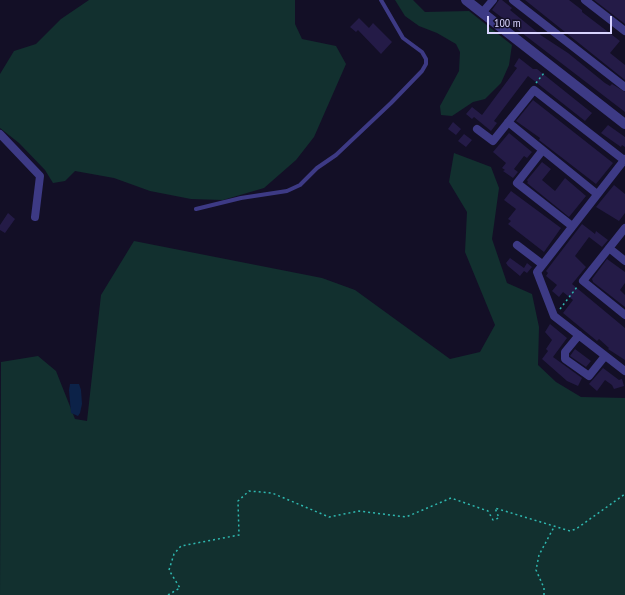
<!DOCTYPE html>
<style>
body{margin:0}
#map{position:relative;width:625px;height:595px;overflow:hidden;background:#130f26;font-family:"PT Sans Narrow",sans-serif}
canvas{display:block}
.scale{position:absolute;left:487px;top:16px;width:125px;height:18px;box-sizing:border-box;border:2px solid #d9d4ff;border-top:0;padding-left:5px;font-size:12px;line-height:14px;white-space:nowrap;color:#d9d4ff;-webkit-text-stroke:3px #130f26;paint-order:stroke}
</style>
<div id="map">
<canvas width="625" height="595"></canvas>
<div class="scale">100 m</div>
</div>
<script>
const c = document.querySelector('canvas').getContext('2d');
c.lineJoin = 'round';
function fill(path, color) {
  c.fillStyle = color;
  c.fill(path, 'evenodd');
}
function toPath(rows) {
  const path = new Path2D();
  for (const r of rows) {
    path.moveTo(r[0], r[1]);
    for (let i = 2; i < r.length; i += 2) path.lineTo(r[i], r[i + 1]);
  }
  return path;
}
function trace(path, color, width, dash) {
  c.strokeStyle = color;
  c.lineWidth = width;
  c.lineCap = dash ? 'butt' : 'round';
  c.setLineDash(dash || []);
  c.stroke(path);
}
fill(toPath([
 [89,0,295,0,295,24,302,39,336,46,346,64,314,137,296,160,264,188,223,200,191,199,150,191,114,178,75,171,65,181,53,183,45,170,19,143,0,128,0,74,14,51,36,44,61,19],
 [395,0,413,0,425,12,469,11,512,45,509,65,501,83,485,99,473,102,452,116,441,115,440,106,459,71,460,52,456,44,437,33,419,26,405,16],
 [454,153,491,167,499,188,492,239,507,283,532,294,539,327,538,365,556,382,581,397,625,398,625,595,0,595,1,362,38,356,56,371,75,419,87,421,101,295,134,241,322,278,355,290,450,359,480,352,495,325,465,252,467,212,449,182]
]), '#12302f');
fill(toPath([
 [70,384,79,384,81,390,82,404,80,413,78,416,71,413,69,390]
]), '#0c2248');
fill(toPath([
 [499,0,502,0,512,8,510,10,542,36,568,53,605,83,610,86,612,84,625,92,625,112,492,10],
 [525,0,569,0,582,10,582,12,620,41,610,53,625,65,625,80],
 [594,0,625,0,625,24],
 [359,18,369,28,373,23,392,42,381,54,358,30,356,32,350,27],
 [519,58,533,69,537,69,592,113,585,121,528,76,494,121,497,123,491,131,474,117,472,119,466,114,472,107,482,115,517,68,514,66],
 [533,100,613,163,596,184,539,140,540,138,516,121],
 [453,122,461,129,456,135,448,129],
 [608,125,625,137,625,147,622,145,621,147,601,133],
 [509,133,532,152,527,158,524,156,514,169,518,172,513,178,503,171,505,170,502,168,506,163,493,152],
 [464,134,472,140,466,147,458,141],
 [542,162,551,169,542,180,555,191,565,178,586,196,569,217,527,183,528,182,527,180],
 [614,185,625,194,625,213,619,221,596,207],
 [511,191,561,228,544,252,508,224,511,221,508,219,516,209,504,200],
 [8,213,15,219,5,233,0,230,0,225],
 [582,224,595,234,596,231,608,240,602,247,589,237,575,256,586,267,572,284,625,328,625,360,608,349,609,348,599,339,597,341,563,313,573,300,563,292,559,297,552,291,557,285,546,276,548,273,546,271],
 [510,258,524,268,527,263,532,267,527,273,524,271,520,276,508,266,506,263],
 [607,259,625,272,625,283,620,290,625,295,625,307,593,282,592,279],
 [550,324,567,338,553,357,582,378,578,386,567,381,542,359,548,351,546,349,552,340,545,332],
 [575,349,591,361,586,367,570,356],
 [603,368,619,380,622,379,624,386,614,389,612,385,605,380,597,391,589,384]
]), '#241b47');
trace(toPath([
 [536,83,544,73],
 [560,309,577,287],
 [168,595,180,588,169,570,174,554,181,546,239,535,238,501,249,491,272,493,329,517,359,511,406,517,451,498,488,511,493,520,499,518,495,508,570,531,576,529,625,494],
 [544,595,544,588,536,570,539,555,554,527]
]), '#2fb8b0', 1.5, [2, 3]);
trace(toPath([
 [196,209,241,198,287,191,300,185,317,168,336,155,391,103,422,71,426,64,426,59,422,52,403,38,381,0]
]), '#3d3a85', 4);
trace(toPath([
 [513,0,625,87],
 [585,0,625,31],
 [482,13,493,0],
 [508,122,597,194],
 [477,129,493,141,534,90,624,160],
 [0,134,40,176,35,217],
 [542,151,517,183,572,226],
 [625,159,537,272,554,316,625,371],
 [625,228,583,281,625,315],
 [517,245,542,264],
 [609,248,625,261],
 [579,335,565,352,565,359,589,376,605,356]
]), '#3d3a85', 8);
trace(toPath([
 [466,0,625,124]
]), '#3d3a85', 10);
</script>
